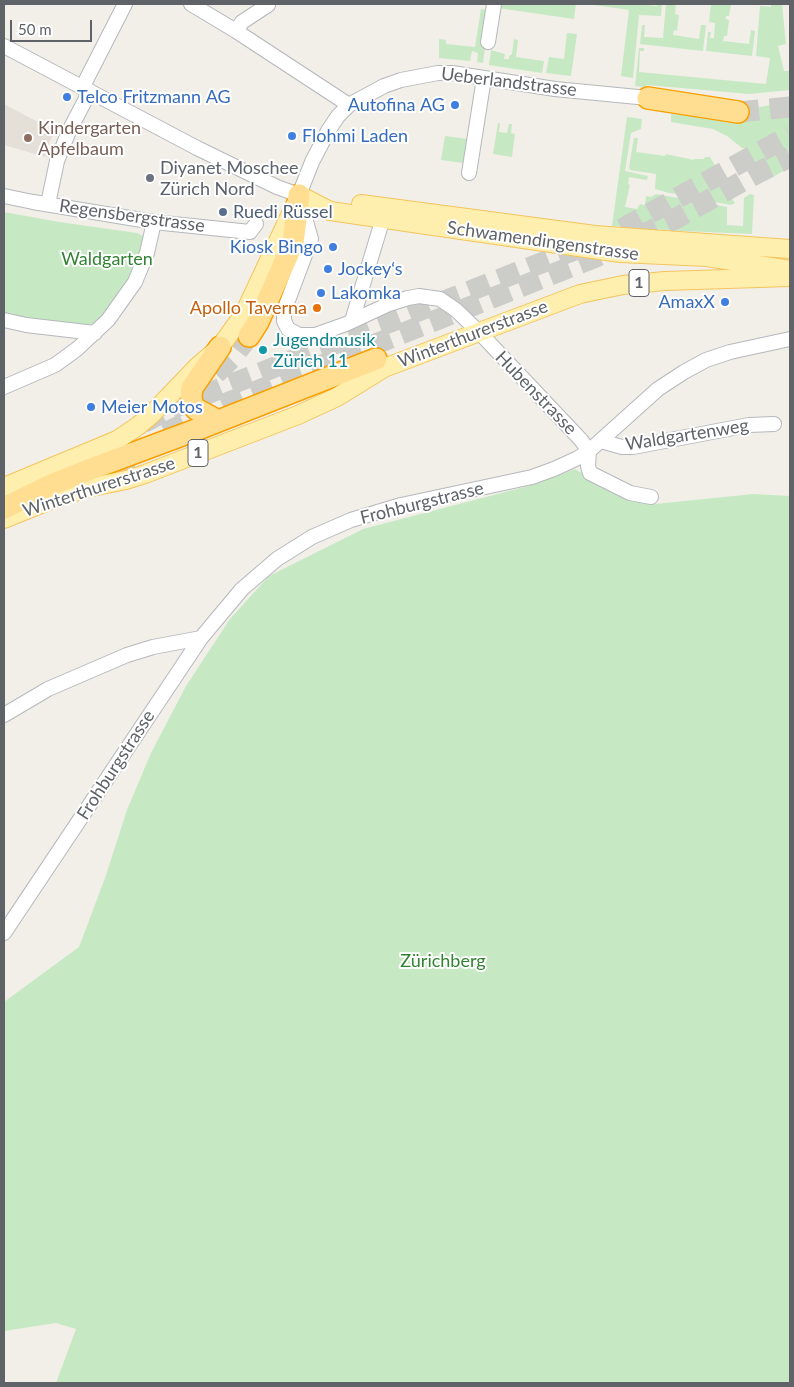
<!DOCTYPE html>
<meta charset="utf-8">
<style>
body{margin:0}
#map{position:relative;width:794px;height:1387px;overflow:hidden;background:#f1efe8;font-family:Lato,sans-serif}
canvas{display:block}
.frame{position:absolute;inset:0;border:5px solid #5f6368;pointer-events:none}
.scale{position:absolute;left:10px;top:20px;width:82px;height:22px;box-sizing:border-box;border:2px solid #5f6368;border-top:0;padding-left:6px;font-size:15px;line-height:18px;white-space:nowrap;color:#5f6368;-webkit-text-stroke:4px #fff;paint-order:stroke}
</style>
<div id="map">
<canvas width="794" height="1387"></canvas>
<div class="frame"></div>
<div class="scale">50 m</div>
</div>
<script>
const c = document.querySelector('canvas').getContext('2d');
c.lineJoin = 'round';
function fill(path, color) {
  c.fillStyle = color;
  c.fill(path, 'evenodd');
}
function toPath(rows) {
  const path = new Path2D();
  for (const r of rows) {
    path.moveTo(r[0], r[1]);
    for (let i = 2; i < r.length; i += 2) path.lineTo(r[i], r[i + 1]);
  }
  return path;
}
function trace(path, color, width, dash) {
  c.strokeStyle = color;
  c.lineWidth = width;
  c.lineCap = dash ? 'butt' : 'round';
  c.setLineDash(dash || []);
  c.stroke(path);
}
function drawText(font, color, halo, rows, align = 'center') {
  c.font = font + ' Lato,sans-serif';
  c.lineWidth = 4;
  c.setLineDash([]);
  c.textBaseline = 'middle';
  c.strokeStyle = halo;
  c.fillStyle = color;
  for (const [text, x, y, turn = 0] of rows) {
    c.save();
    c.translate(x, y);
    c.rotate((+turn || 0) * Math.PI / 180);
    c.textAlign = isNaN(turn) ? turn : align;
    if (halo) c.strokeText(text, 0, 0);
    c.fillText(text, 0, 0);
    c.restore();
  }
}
fill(toPath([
 [4,104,55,131,46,150,49,158,4,145]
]), '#e4e0d8');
fill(toPath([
 [498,4,576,4,574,19,498,8],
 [587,4,647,4,647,5,657,6,657,4,662,4,661,16,639,15,633,78,621,76,629,10],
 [666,4,676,4,675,14,679,15,677,31,674,30,673,35,699,39,701,25,706,25,703,51,640,44,642,25,645,25,644,37,663,38],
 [711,4,731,4,729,16,726,16,726,19,729,20,727,36,724,36,723,41,749,44,751,30,755,31,752,56,706,51,708,32,711,32,710,38,714,38,715,23,709,22],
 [771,4,782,4,786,44,778,46,784,71,789,71,790,90,749,94,647,85,645,87,635,86,639,48,644,48,644,51,640,51,639,72,766,84,770,58,756,56,760,6,771,7],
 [481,9,490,10,483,63,477,62,478,53,472,51,470,61,439,58,439,39,446,40,446,44,475,47],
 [567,33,577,34,571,76,546,73,549,57,564,59],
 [514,39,518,40,516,57,544,61,542,73,489,65,491,50,505,54,504,59,509,59,509,56,512,54],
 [790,101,790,167,766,181,747,148,742,148,727,136,713,129,671,122,671,114,691,116,730,113],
 [627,117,642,119,641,129,631,133,625,171,648,176,647,180,629,177,628,184,630,185,625,207,637,209,640,204,645,205,646,196,651,197,656,194,727,207,727,225,743,226,744,198,750,194,754,195,752,234,682,231,612,226],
 [498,123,500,123,499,132,507,133,509,124,512,124,511,133,515,134,512,157,493,154],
 [445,136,467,139,469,142,467,161,463,163,441,160],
 [634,138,638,138,636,152,665,156,666,154,694,160,694,159,704,159,705,157,710,157,719,172,718,173,735,197,732,199,735,203,731,205,692,198,691,193,680,194,669,193,655,189,656,174,630,170,629,167],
 [4,212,59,222,137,233,145,237,146,240,121,296,93,325,44,322,4,315],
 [575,469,629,501,655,504,753,494,790,496,790,1383,56,1383,76,1329,56,1323,4,1331,4,1002,79,947,105,878,127,810,151,753,186,686,230,619,269,576,363,529,536,484]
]), '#c6e9c4');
trace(toPath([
 [738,112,790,107],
 [622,229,790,135],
 [191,394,206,383,232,358,249,336],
 [143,423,166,411,224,387,590,244],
 [165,433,229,402,596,257,673,220,763,170,790,157],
 [85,484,135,464]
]), '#ccccc8', 21, [21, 11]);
const minor = toPath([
 [191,4,236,31,349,105],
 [236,31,242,22,268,5],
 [488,42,494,4],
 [4,46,197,148,277,187,299,195],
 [82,88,125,4],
 [469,173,484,78],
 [299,195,312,162,328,131,338,116,349,105,384,86,401,80,438,73,452,73,555,89,648,98],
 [4,196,33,202,154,222,250,232,256,224],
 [48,204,57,161,69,131,90,91],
 [301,204,311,239,284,311,284,321,288,329,299,335,315,335,346,324,389,304,408,298,419,296,440,299,456,310,479,332,581,440,589,451,588,466,590,473,630,493,651,497],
 [4,320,26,325,95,333],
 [352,321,380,228],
 [4,387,55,365,77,349,108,320,135,282,147,253,154,222],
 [601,441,622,447,633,447,749,425,774,424],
 [4,715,48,689,127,655,153,647,201,638],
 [4,933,201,638,242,589,277,559,312,537,351,520,401,505,532,477,554,469,578,458,589,451,658,389,684,372,706,360,730,352,790,339]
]);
const major = toPath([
 [299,195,330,211,620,253,707,257,790,270],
 [361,204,595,235,790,249],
 [4,487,117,440,138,426,151,415,198,366,220,347,244,314,294,207],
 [4,519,56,498,87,488,126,480,145,474,298,415,337,397,384,368,580,294,623,285,665,281,790,277]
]);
const highway = toPath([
 [648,98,738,112],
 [249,336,258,322,293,243,299,195],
 [218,421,196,409,192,404,191,396,192,388,220,347],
 [4,508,51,485,91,469,193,431,376,359]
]);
trace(minor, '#b5b8bc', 16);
trace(major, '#f5c45d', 20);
trace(highway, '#f9a000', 24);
trace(minor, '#fff', 14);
trace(major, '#ffefaf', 18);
trace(highway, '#ffde91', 21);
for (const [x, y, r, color] of [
 [67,97,5,"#3f7fe0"],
 [455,105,5,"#3f7fe0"],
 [292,136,5,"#3f7fe0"],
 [28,138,5,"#8d6e63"],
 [150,178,5,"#6b7280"],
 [223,212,5,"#5c6f8a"],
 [333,247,5,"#3f7fe0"],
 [328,269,5,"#3f7fe0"],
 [321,293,5,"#3f7fe0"],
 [725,302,5,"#3f7fe0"],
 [317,308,5,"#e8710a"],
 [263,350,5,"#0f9aa8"],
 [91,407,5,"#3f7fe0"]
]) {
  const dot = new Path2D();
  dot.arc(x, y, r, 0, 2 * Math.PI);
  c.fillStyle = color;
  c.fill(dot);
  trace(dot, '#fff', 2);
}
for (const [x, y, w] of [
 [639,283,20],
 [198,453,20]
]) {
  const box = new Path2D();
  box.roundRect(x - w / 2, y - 13.5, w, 27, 4);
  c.fillStyle = '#fff';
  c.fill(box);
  trace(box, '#5f6368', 1);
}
drawText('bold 16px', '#5f6368', null, [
 ["1",639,283],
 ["1",198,453]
]);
drawText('18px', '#5f6368', '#fff', [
 ["Ueberlandstrasse",509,82,7],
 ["Regensbergstrasse",132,216,8],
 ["Schwamendingenstrasse",543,241,8],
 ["Winterthurerstrasse",473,334,-21],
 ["Hubenstrasse",536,393,46],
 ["Waldgartenweg",687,435,-9],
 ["Winterthurerstrasse",99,487,-18],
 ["Frohburgstrasse",422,503,-14],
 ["Frohburgstrasse",116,765,-57]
]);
drawText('18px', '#366cbe', '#fff', [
 ["Telco Fritzmann AG",77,97],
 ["Autofina AG",445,105,"right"],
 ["Flohmi Laden",302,136],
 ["Kiosk Bingo",323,247,"right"],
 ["Jockey‘s",338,269],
 ["Lakomka",331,293],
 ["AmaxX",715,302,"right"],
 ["Meier Motos",101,407]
], 'left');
drawText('18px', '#785e54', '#fff', [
 ["Kindergarten",38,128],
 ["Apfelbaum",38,149]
], 'left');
drawText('18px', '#5b616d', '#fff', [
 ["Diyanet Moschee",160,168],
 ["Zürich Nord",160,189]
], 'left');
drawText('18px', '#4e5e75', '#fff', [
 ["Ruedi Rüssel",233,212]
], 'left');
drawText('18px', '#328233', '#fff', [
 ["Waldgarten",107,259],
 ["Zürichberg",443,961]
]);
drawText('18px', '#c56008', '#fff', [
 ["Apollo Taverna",307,308]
], 'right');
drawText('18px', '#0d838f', '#fff', [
 ["Jugendmusik",273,340],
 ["Zürich 11",273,361]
], 'left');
</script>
